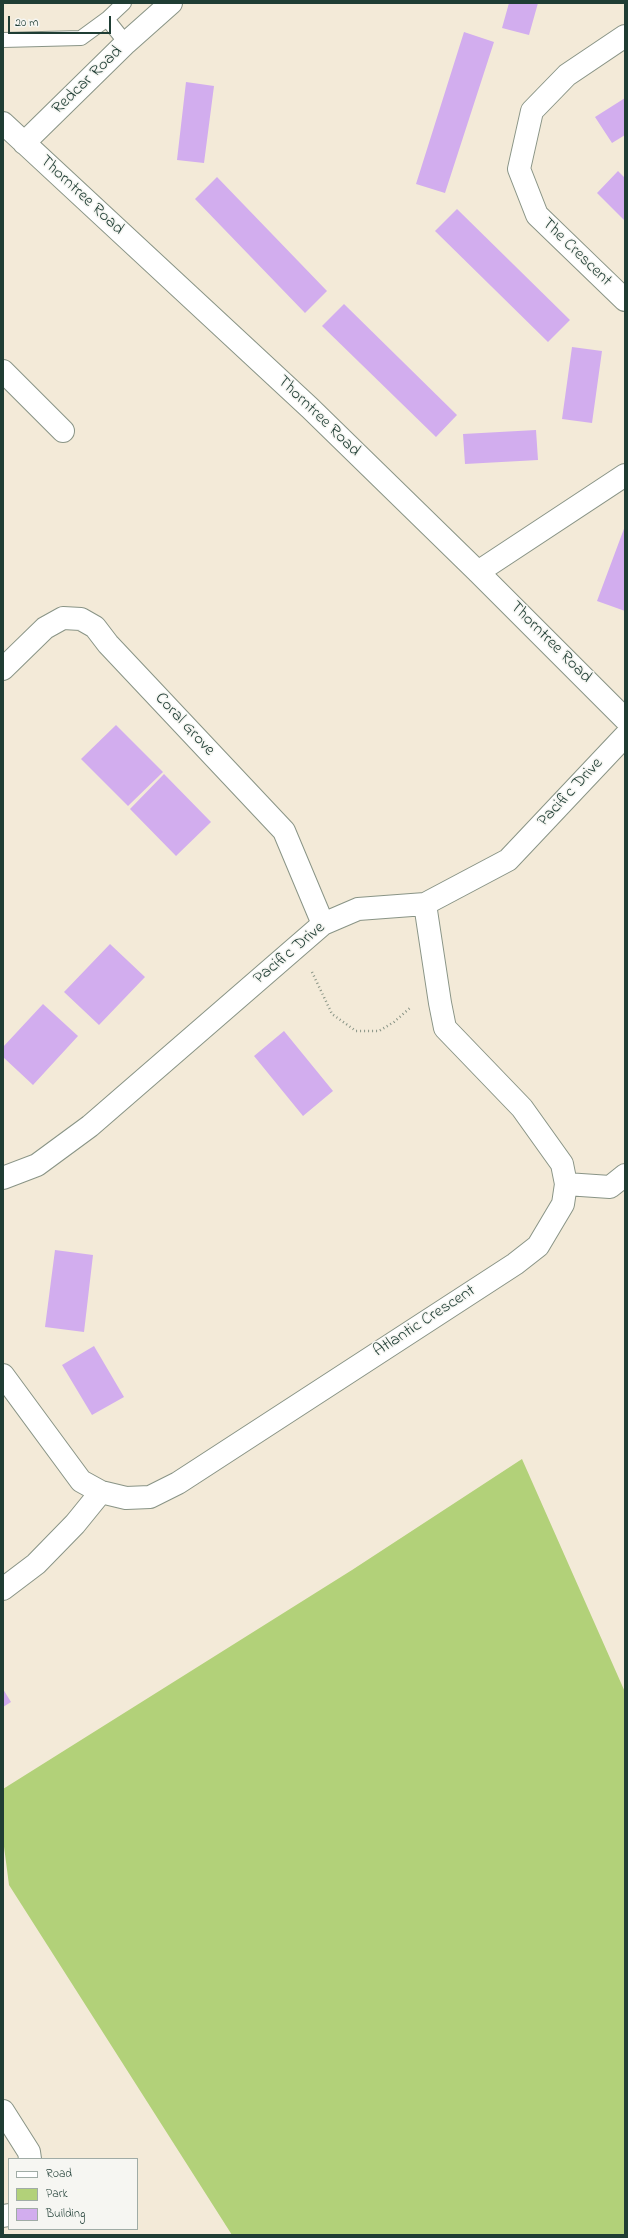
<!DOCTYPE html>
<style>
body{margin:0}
#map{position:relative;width:628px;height:2238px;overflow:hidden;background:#f3ead8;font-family:"Indie Flower",sans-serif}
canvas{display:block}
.frame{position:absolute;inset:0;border:4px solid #1f3d34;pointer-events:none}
.legend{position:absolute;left:8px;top:2158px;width:130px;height:72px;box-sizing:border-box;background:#f6f6f2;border:1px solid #a0aca6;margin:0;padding:5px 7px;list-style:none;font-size:12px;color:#1f3d34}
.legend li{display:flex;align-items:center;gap:8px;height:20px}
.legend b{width:20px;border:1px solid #a0aca6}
.scale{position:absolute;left:8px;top:16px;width:103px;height:18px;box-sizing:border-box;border:2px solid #1f3d34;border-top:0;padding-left:5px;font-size:12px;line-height:14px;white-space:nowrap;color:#1f3d34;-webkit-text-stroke:3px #f6f6f2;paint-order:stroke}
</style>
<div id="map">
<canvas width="628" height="2238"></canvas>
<div class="frame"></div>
<ul class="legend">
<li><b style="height:5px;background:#fff"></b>Road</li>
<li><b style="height:11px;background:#b2d179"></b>Park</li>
<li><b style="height:11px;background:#d2adee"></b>Building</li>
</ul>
<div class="scale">20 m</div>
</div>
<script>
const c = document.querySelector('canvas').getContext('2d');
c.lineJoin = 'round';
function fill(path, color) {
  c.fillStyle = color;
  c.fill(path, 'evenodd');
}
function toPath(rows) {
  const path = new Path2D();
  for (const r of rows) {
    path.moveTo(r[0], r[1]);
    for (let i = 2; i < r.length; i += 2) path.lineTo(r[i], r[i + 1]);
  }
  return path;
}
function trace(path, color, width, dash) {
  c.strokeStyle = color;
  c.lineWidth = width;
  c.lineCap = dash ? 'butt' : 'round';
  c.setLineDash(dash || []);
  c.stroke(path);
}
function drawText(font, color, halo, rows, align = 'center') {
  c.font = font + ' "Indie Flower",sans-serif';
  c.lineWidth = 3;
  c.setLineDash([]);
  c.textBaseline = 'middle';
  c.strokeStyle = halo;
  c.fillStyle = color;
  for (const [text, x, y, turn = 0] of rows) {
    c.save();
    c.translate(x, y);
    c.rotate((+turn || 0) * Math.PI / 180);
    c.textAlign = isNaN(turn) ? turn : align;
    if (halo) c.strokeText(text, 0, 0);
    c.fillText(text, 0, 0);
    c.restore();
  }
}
fill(toPath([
 [522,1459,625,1692,625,2235,232,2235,9,1885,3,1839,3,1789,352,1570]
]), '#b2d179');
fill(toPath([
 [509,3,538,3,529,35,502,28],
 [464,32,494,42,445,193,416,184],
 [186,82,214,86,204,163,177,160],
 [625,98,625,135,612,143,595,117],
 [618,171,625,178,625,221,597,193],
 [217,177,327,291,305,313,195,199],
 [457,209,570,320,548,342,435,231],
 [344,304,457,415,436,437,322,326],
 [572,347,602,351,592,423,562,419],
 [536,430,538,460,465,464,463,434],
 [625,526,625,611,597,601],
 [116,725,163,772,128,806,81,759],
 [164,774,211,822,176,856,130,809],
 [110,944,145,977,99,1025,64,992],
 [43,1004,78,1036,33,1085,3,1057,3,1047],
 [284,1031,333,1091,303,1116,254,1056],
 [55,1250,93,1255,84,1332,45,1327],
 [94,1346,124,1397,92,1415,62,1365],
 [3,1689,11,1702,3,1707]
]), '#d2adee');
const lane = toPath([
 [124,3,107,19,126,43],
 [3,40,81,38,107,19]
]);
const street = toPath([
 [625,36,567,75,532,111,519,169,537,215,625,300],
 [3,123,310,408,478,572,625,719],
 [24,143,126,43,171,3],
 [3,371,63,431],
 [478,572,625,475],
 [3,669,45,628,63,618,81,619,95,627,108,644,284,831,323,924],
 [3,1178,37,1165,90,1126,323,924,358,909,425,904,508,860,625,736],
 [566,1184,610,1187,625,1175],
 [3,1375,81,1481,101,1492,126,1498,150,1497,178,1483,515,1264,538,1246,563,1204,566,1184,562,1164,522,1108,445,1028,440,1003,425,904],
 [3,1589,36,1564,75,1524,101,1492],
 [3,2111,29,2152,30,2159],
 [3,2216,9,2215]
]);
trace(lane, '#899486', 16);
trace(street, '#899486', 24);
trace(toPath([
 [312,972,332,1014,356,1031,379,1031,394,1022,411,1007]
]), '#899486', 2.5, [1, 3]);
trace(lane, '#fff', 14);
trace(street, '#fff', 22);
drawText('17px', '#1f3d34', '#f6f6f2', [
 ["Redcar Road",88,81,-44],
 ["Thorntree Road",81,196,43],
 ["The Crescent",576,253,44],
 ["Thorntree Road",318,417,44],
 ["Thorntree Road",550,643,45],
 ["Coral Grove",184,725,47],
 ["Pacific Drive",571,793,-47],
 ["Pacific Drive",290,954,-40],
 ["Atlantic Crescent",425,1322,-33]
]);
</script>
